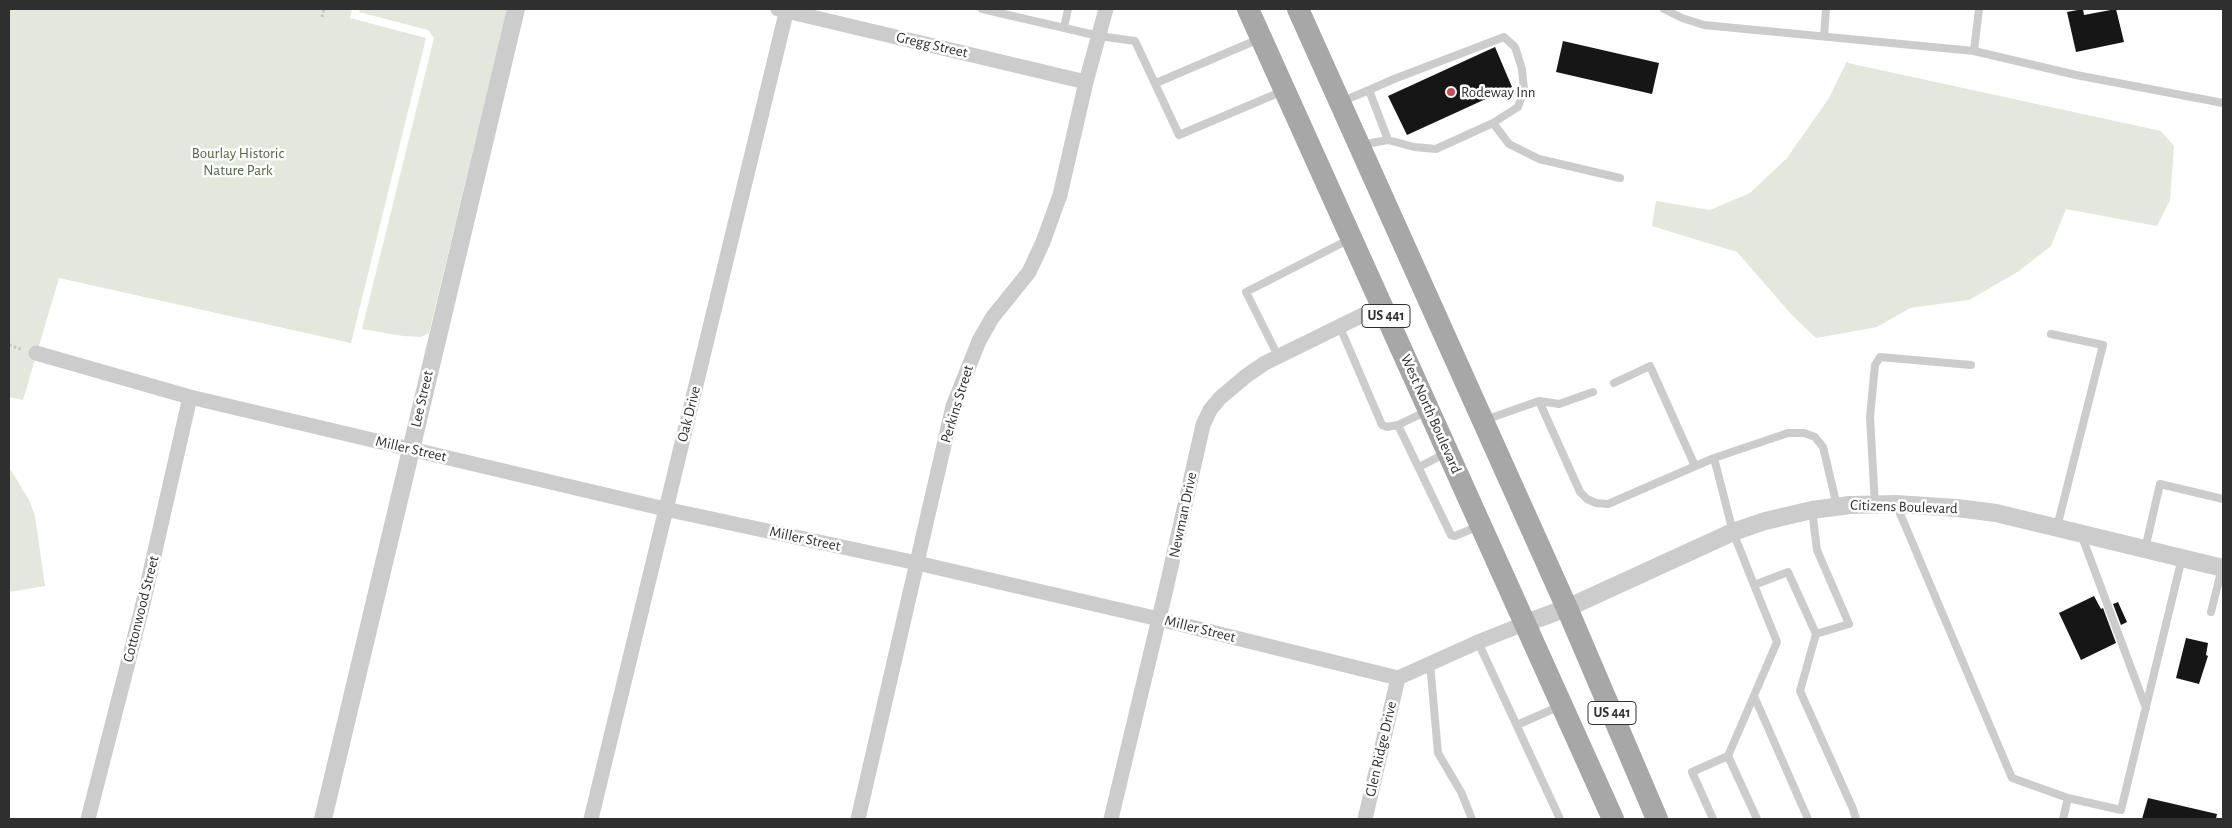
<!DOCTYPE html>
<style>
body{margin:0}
#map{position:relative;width:2232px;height:828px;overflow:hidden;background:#fff;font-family:"Alegreya Sans",sans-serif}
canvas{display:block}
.frame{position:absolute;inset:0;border:10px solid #2f2f2f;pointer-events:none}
</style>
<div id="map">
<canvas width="2232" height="828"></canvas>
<div class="frame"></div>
</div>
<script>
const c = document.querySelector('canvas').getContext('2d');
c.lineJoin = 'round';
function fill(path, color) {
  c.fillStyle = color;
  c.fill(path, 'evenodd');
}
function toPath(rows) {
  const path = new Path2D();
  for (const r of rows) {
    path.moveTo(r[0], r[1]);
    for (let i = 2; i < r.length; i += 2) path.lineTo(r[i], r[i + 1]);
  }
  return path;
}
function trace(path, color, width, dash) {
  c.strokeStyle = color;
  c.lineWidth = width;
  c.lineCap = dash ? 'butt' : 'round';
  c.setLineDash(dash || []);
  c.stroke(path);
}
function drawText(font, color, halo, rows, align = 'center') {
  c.font = font + ' "Alegreya Sans",sans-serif';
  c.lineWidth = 5;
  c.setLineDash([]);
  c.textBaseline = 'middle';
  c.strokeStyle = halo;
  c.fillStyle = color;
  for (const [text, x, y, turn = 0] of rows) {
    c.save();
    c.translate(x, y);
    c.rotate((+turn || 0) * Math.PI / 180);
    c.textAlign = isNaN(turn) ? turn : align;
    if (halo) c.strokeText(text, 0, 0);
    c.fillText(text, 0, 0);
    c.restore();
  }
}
fill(toPath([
 [9,9,352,9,350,18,426,38,351,343,59,278,23,400,9,397],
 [360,9,507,9,429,333,421,337,403,336,362,329,434,38,428,30,359,12],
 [1847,61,1848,63,2161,131,2174,146,2170,200,2157,226,2066,209,2051,246,2019,271,1969,300,1910,308,1877,327,1816,338,1792,315,1737,252,1652,226,1656,201,1710,210,1750,193,1787,158,1829,98],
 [9,467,29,500,35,516,45,586,9,592]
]), '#e3e7dc');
fill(toPath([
 [2083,9,2084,15,2116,9,2124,42,2076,52,2067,12],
 [1563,41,1659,63,1652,94,1556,72],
 [1495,47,1512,87,1407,135,1388,96],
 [2094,596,2101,609,2103,608,2116,643,2081,660,2059,613],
 [2118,602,2127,622,2121,625,2113,604],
 [2186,638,2208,643,2206,655,2208,656,2199,684,2176,678],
 [2148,798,2217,814,2216,819,2142,819]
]), '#161616');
trace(toPath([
 [322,17,324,9],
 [9,345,23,350]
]), '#c6c6c6', 3, [2.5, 2.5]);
trace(toPath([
 [982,9,1099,36,1135,41,1179,135,1283,91],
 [1664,9,1682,18,1704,25,1974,51,2076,75,2223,103],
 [1064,28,1068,9],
 [1824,36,1826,9],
 [1974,51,1979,9],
 [1156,83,1259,39],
 [1343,101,1369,90,1394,79,1504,37,1515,47,1522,69,1524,90,1518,107,1493,123,1436,149,1414,147,1388,140,1369,90],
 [1493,123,1509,144,1539,159,1620,178],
 [1360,145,1388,140],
 [1339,325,1382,425,1387,427,1398,425,1427,411],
 [2051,334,2103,345,2057,527],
 [1278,356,1246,292,1350,239],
 [1614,383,1650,366,1695,466],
 [1539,401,1559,404,1593,392],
 [1485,420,1539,401,1580,492,1587,499,1596,503,1608,504,1714,458,1733,532,1754,585,1788,572,1816,634,1849,624,1817,550,1812,510],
 [1398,425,1451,535,1455,536,1479,526],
 [1714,458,1788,433,1804,433,1815,437,1823,447,1837,506],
 [1419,467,1446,453],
 [1896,504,2012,778,2068,798],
 [1875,505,1870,417,1875,365,1880,357,1971,365],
 [2081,534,2146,708],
 [2145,549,2160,484,2223,499],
 [2211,612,2222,568],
 [1816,634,1800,691,1853,809,1856,819],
 [1478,642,1560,819],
 [1430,663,1438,753,1461,792,1472,819],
 [1754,696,1808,819],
 [1517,725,1560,706],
 [1728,756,1757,819],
 [1713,819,1692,772,1728,756,1777,642,1754,585],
 [2063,819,2068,798,2121,810,2182,558]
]), '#ccc', 8);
trace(toPath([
 [778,9,1086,82],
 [36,353,190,397,665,509,917,563,1159,619,1398,678,1478,642,1526,623],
 [88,819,142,608,190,397],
 [591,819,787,9],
 [858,819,953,406,979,341,992,318,1029,272,1043,242,1060,195,1086,82,1106,9],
 [1111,819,1166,589,1203,425,1210,410,1220,398,1246,376,1265,363,1381,306],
 [1365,819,1398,678]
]), '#ccc', 15);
trace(toPath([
 [1526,623,1567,608,1733,532,1765,521,1812,510,1850,505,1896,504,1957,508,1996,513,2223,568],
 [323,819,516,9]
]), '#ccc', 18);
trace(toPath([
 [1248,9,1613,819],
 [1298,9,1567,608,1657,819]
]), '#a7a7a7', 22);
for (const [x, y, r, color] of [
 [1451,92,5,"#cf4858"]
]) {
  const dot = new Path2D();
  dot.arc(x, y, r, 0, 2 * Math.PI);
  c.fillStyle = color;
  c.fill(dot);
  trace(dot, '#fff', 2);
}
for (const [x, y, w] of [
 [1386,316,48],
 [1612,713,48]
]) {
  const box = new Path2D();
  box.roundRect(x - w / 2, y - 11.5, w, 23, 4);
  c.fillStyle = '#fff';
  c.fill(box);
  trace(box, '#2f2f2f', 1);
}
drawText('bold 14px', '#2f2f2f', null, [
 ["US 441",1386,316],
 ["US 441",1612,713]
]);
drawText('15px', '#2f2f2f', '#fff', [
 ["Gregg Street",932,45,13],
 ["Lee Street",422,399,-77],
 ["Perkins Street",957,404,-73],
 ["Oak Drive",689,414,-76],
 ["West North Boulevard",1431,414,66],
 ["Miller Street",411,449,13],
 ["Citizens Boulevard",1904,507,2],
 ["Newman Drive",1183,515,-78],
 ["Miller Street",805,539,12],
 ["Cottonwood Street",141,609,-76],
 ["Miller Street",1200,629,14],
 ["Glen Ridge Drive",1381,749,-77]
]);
drawText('15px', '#2f2f2f', '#fff', [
 ["Rodeway Inn",1461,92]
], 'left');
drawText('15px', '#546542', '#fff', [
 ["Bourlay Historic",238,153],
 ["Nature Park",238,170]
]);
</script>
